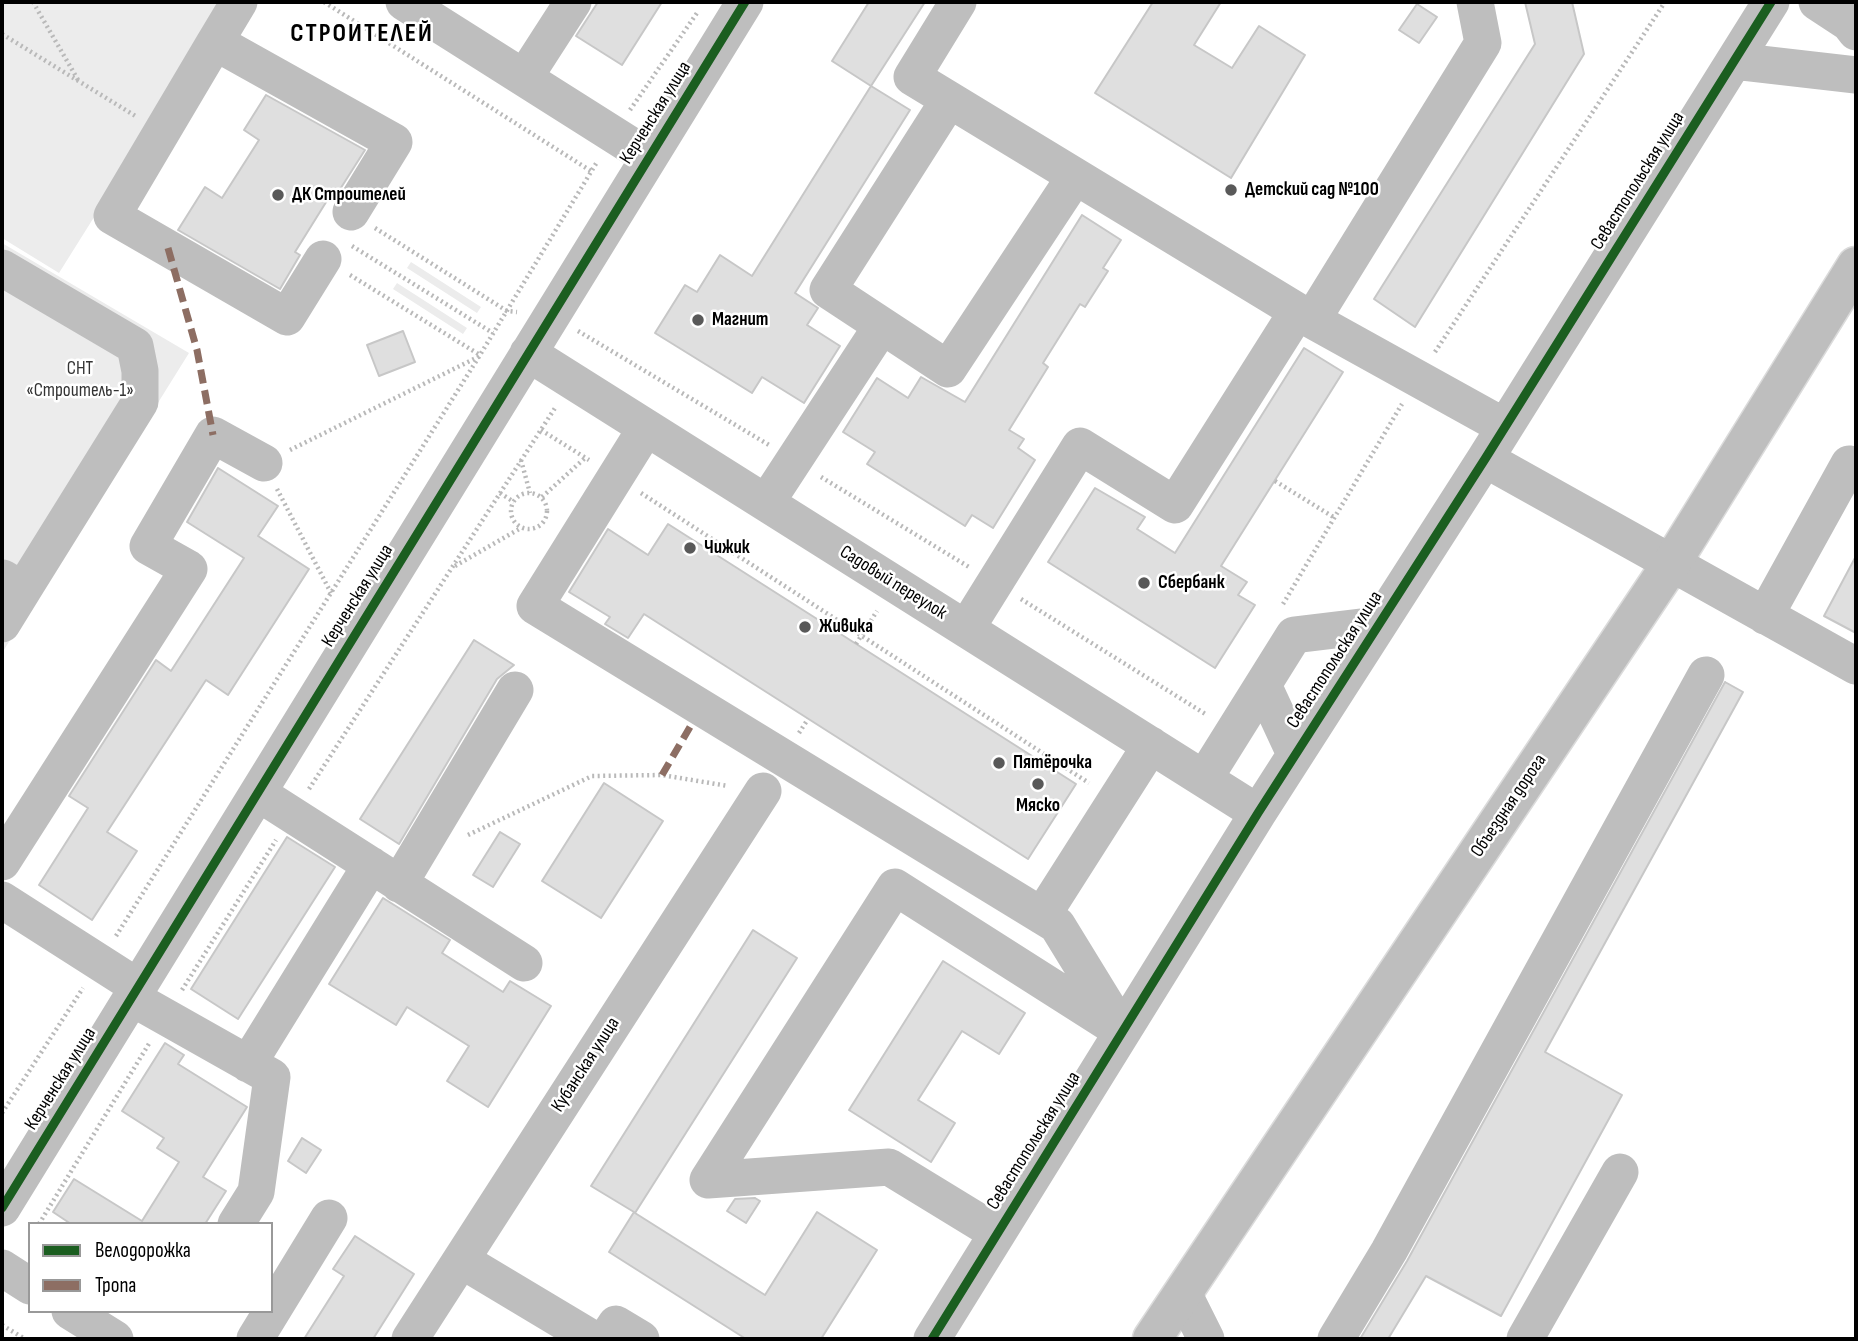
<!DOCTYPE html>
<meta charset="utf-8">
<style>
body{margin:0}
#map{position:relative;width:1858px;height:1341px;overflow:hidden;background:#fff;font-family:"Sofia Sans Condensed",sans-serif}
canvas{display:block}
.frame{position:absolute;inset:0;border:4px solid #000;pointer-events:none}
.legend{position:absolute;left:28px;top:1222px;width:245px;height:91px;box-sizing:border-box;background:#fff;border:2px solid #999;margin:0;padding:9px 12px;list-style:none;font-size:21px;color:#000}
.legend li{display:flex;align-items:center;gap:14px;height:35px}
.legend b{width:35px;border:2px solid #999}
</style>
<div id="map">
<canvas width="1858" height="1341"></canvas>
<div class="frame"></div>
<ul class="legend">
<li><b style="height:9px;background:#1b5e20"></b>Велодорожка</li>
<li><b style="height:9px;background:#8d6e63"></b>Тропа</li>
</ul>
</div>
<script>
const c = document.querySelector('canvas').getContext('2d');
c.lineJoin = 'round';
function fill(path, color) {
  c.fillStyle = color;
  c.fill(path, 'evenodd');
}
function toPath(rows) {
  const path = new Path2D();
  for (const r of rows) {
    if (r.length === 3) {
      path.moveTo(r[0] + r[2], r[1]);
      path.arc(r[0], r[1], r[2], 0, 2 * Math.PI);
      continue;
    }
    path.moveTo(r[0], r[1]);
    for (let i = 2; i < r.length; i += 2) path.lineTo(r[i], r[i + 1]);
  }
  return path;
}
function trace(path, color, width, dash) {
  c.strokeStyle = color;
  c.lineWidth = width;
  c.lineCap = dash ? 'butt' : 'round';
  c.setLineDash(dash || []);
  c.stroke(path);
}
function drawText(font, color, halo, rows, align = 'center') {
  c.font = font + ' "Sofia Sans Condensed",sans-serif';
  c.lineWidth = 5;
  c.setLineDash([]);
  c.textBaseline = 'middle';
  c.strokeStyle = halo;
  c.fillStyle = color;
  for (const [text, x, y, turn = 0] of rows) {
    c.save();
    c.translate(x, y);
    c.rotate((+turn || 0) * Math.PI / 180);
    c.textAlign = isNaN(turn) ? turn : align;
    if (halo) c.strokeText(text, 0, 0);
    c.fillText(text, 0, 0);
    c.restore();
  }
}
fill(toPath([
 [2,2,229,2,59,273,2,238],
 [2,243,189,353,2,653],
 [411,262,481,307,477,313,407,268],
 [397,283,467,328,463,334,393,289]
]), '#ececec');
const building = toPath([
 [598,2,662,2,622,65,576,36,598,2],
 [869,2,925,2,871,86,832,61,869,2],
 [1153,2,1221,2,1194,45,1232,68,1259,26,1305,55,1231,178,1095,93,1153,2],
 [1525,2,1572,2,1584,54,1415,327,1374,299,1535,44,1525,2],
 [1417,4,1437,17,1419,43,1399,30,1417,4],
 [871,86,910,110,795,293,818,308,807,325,840,346,804,403,762,377,752,393,655,333,685,285,697,292,720,255,752,276,871,86],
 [266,95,365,150,337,194,333,191,295,252,300,255,280,289,178,230,205,187,222,198,259,140,244,130,266,95],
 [1082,215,1121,240,1103,268,1108,271,1085,307,1080,304,1043,363,1048,367,1009,430,1024,439,1018,448,1035,460,993,528,972,515,965,526,867,464,875,452,843,432,877,378,908,398,921,377,965,402,1082,215],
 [403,331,415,362,379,376,367,345,403,331],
 [1304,348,1343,372,1221,566,1247,582,1238,595,1255,605,1215,668,1048,562,1095,488,1145,517,1137,529,1175,553,1304,348],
 [218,468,278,506,258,536,309,569,228,695,206,680,107,832,137,851,92,920,39,885,88,808,69,796,156,660,171,671,244,558,187,522,218,468],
 [668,524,1076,784,1028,859,644,614,628,638,605,624,610,617,569,592,608,529,648,555,668,524],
 [1856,556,1856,633,1824,616,1856,556],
 [474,640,514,665,497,679,399,844,360,819,474,640],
 [1725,682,1743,692,1545,1052,1622,1095,1501,1316,1426,1276,1388,1339,1360,1339,1407,1261,1725,682],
 [604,783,663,821,601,918,542,881,604,783],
 [500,832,520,844,493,887,473,875,500,832],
 [287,837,335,867,238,1019,191,989,287,837],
 [383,898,450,940,442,953,503,992,510,981,551,1006,488,1107,447,1081,469,1046,407,1007,396,1025,329,984,383,898],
 [753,930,797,958,635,1213,765,1295,817,1212,877,1250,821,1339,746,1339,609,1252,634,1212,591,1186,753,930],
 [943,961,1025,1013,999,1054,962,1031,918,1100,955,1123,931,1162,849,1110,943,961],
 [165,1043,184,1055,178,1064,247,1107,203,1177,226,1191,205,1224,71,1224,53,1212,74,1179,142,1221,179,1162,157,1148,164,1138,122,1111,165,1043],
 [302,1138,321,1150,306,1173,288,1161,302,1138],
 [755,1198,760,1201,746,1223,727,1211,735,1199,755,1198],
 [355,1236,414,1274,373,1339,304,1339,344,1276,333,1269,355,1236]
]);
fill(building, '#dfdfdf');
trace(building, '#c7c7c7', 2);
const major = toPath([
 [1152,1339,1671,564,1856,266]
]);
trace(major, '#dbdbdb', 41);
trace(toPath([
 [33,2,78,80],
 [324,2,591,171],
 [2,34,137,117],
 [630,110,697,13],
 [375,228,507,311,517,312],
 [352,246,493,333],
 [350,275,480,355],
 [578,331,769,445],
 [1435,352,1665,2],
 [541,430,589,460],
 [290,450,480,356],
 [521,460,530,493],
 [821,477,969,567],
 [1275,481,1335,518],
 [277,489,331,593],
 [529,511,18],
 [500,493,514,502],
 [641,493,1089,783],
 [542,497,585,458],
 [455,566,521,528],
 [1021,599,1207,715],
 [1283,604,1402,404],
 [856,644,877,611],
 [799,733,808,719],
 [309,789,555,408],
 [468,835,592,776,662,775,728,786],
 [116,936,480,355,597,162],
 [182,990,276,840],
 [2,1113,83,988],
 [39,1224,150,1042],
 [2,1325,25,1339]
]), '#b9b9b9', 4.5, [2, 3.5]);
trace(toPath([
 [404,2,649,157],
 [958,2,912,77,1312,320],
 [1475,2,1483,43,1312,320,1505,427],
 [1817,2,1849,23,1856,32],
 [215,42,239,2],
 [1734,61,1856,75],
 [524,78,573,2],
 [949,100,828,290,948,369,1074,178],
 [323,259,287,317,112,216,215,42,394,142,351,212],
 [2,268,135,346,140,371,140,402,23,590],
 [528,353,1258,813],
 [646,428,535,606,1057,925,1122,1031],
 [1485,459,1856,666],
 [766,503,881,327],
 [1765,616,1849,464],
 [2,624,23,590,3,578],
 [966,629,1080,446,1175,505,1297,312],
 [1263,685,1295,754],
 [1204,779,1294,635,1377,625],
 [258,793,524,963],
 [2,862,189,569,148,546,213,435,264,463],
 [399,884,515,690],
 [2,900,138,987],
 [1042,916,1151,745],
 [132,998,272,1077,256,1192,236,1224],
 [248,1064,371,865],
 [708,1180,895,887,1115,1027],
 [708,1180,889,1167,997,1233],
 [2,1208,745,2],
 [461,1260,593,1339],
 [2,1268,30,1286],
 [1183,1293,1206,1339],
 [70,1311,115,1339],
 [255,1339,329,1218],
 [410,1339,763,791],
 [606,1339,616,1324,641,1339],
 [932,1339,1258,813,1485,459,1771,2],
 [1336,1339,1389,1251,1706,675],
 [1525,1339,1620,1172]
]), '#bebebe', 37);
trace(major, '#bebebe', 38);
trace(toPath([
 [168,248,197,350,213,435],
 [662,775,690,727]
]), '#8d6e63', 7, [14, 7]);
trace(toPath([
 [2,1208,745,2],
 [932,1339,1258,813,1485,459,1771,2]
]), '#1b5e20', 9);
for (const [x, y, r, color] of [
 [1231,190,7,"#595959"],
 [278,195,7,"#595959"],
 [698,320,7,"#595959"],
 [690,548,7,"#595959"],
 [1144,583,7,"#595959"],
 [805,627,7,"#595959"],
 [999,763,7,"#595959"],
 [1038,784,7,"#595959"]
]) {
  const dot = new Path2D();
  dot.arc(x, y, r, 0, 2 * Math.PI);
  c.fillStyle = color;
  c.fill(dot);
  trace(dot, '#fff', 2.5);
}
drawText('19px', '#000', '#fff', [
 ["Керченская улица",656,113,-58],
 ["Севастопольская улица",1638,181,-58],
 ["Садовый переулок",893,583,32],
 ["Керченская улица",358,596,-58],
 ["Севастопольская улица",1335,660,-57],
 ["Объездная дорога",1509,806,-56],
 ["Кубанская улица",586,1065,-57],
 ["Керченская улица",61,1079,-58],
 ["Севастопольская улица",1034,1141,-58]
]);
drawText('bold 19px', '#000', '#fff', [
 ["Детский сад №100",1245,190],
 ["ДК Строителей",292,195],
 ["Магнит",712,320],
 ["Чижик",704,548],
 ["Сбербанк",1158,583],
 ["Живика",819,627],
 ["Пятёрочка",1013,763],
 ["Мяско",1038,806,"center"]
], 'left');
drawText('19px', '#333', '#fff', [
 ["СНТ",80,369],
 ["«Строитель-1»",80,391]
]);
c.letterSpacing = '2px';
drawText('bold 26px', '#000', '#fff', [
 ["СТРОИТЕЛЕЙ",362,34]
]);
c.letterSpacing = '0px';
</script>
